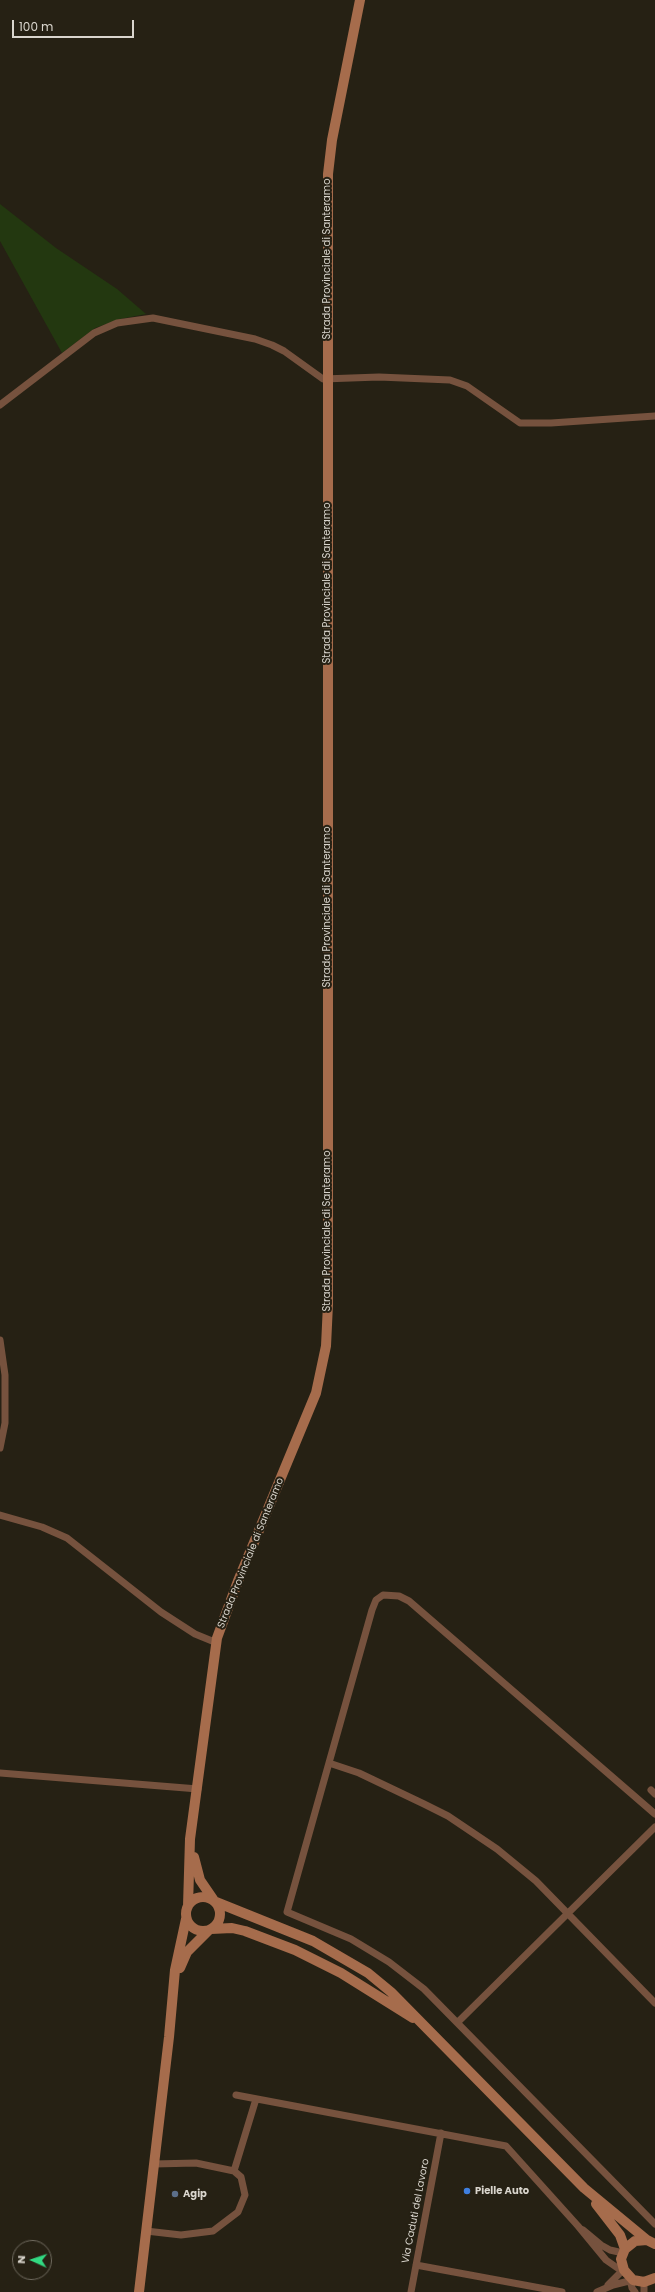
<!DOCTYPE html>
<style>
body{margin:0}
#map{position:relative;width:655px;height:2292px;overflow:hidden;background:#262114;font-family:Poppins,sans-serif}
canvas{display:block}
.north{position:absolute;left:12px;top:2240px;width:40px;height:40px;box-sizing:border-box;background:#262114;border:1px solid #6e695e;border-radius:50%;rotate:273deg;font-size:11px;font-weight:700;line-height:16px;text-align:center;color:#d9d5cd}
.north::after{content:'';display:block;margin:auto;width:14px;height:18px;background:#32d882;clip-path:polygon(50% 0,100% 100%,50% 72%,0 100%)}
.scale{position:absolute;left:12px;top:20px;width:122px;height:18px;box-sizing:border-box;border:2px solid #d9d5cd;border-top:0;padding-left:5px;font-size:12px;line-height:14px;white-space:nowrap;color:#d9d5cd;-webkit-text-stroke:3px #262114;paint-order:stroke}
</style>
<div id="map">
<canvas width="655" height="2292"></canvas>
<div class="north">N</div>
<div class="scale">100 m</div>
</div>
<script>
const c = document.querySelector('canvas').getContext('2d');
c.lineJoin = 'round';
function fill(path, color) {
  c.fillStyle = color;
  c.fill(path, 'evenodd');
}
function toPath(rows) {
  const path = new Path2D();
  for (const r of rows) {
    if (r.length === 3) {
      path.moveTo(r[0] + r[2], r[1]);
      path.arc(r[0], r[1], r[2], 0, 2 * Math.PI);
      continue;
    }
    path.moveTo(r[0], r[1]);
    for (let i = 2; i < r.length; i += 2) path.lineTo(r[i], r[i + 1]);
  }
  return path;
}
function trace(path, color, width, dash) {
  c.strokeStyle = color;
  c.lineWidth = width;
  c.lineCap = dash ? 'butt' : 'round';
  c.setLineDash(dash || []);
  c.stroke(path);
}
function drawText(font, color, halo, rows, align = 'center') {
  c.font = font + ' Poppins,sans-serif';
  c.lineWidth = 4;
  c.setLineDash([]);
  c.textBaseline = 'middle';
  c.strokeStyle = halo;
  c.fillStyle = color;
  for (const [text, x, y, turn = 0] of rows) {
    c.save();
    c.translate(x, y);
    c.rotate((+turn || 0) * Math.PI / 180);
    c.textAlign = isNaN(turn) ? turn : align;
    if (halo) c.strokeText(text, 0, 0);
    c.fillText(text, 0, 0);
    c.restore();
  }
}
fill(toPath([
 [0,204,56,248,117,289,146,314,120,319,95,328,62,353,0,241]
]), '#233810');
trace(toPath([
 [0,405,94,333,117,323,153,318,255,339,272,345,284,351,323,379,379,377,450,380,467,386,520,423,551,423,655,416],
 [0,1340,5,1375,5,1423,0,1448],
 [0,1515,42,1527,67,1538,161,1612,195,1634,217,1643],
 [329,1763,359,1773,424,1804,448,1816,497,1849,536,1881,655,2003],
 [0,1773,198,1789],
 [651,1790,655,1794],
 [655,1814,409,1601,399,1596,383,1595,376,1600,372,1610,287,1912,351,1939,389,1962,424,1989,655,2224],
 [458,2022,655,1827],
 [236,2095,506,2146,578,2226,606,2260,626,2274],
 [234,2171,256,2099],
 [583,2230,601,2245,610,2250,623,2253],
 [146,2231,181,2235,213,2231,238,2212,245,2195,241,2177,234,2171,196,2163,154,2164],
 [416,2265,562,2292],
 [630,2278,632,2288,635,2292],
 [644,2282,644,2292],
 [608,2285,621,2272,622,2266],
 [411,2292,441,2133],
 [597,2292,613,2285,633,2280]
]), '#76523e', 7);
trace(toPath([
 [194,1857,200,1880,213,1899],
 [203,1914,17],
 [216,1902,313,1941,368,1973,391,1992,584,2188,647,2240],
 [188,1906,190,1839,217,1638,238,1581,316,1393,326,1346,328,1304,328,174,332,140,360,0],
 [211,1929,232,1928,245,1931,295,1950,341,1973,413,2018],
 [180,1968,187,1952,209,1930],
 [596,2204,620,2235,625,2249],
 [655,2244,647,2240,635,2241,625,2249,621,2259,624,2270,633,2280,644,2282,655,2278],
 [139,2292,169,2037,175,1970,186,1919]
]), '#a66c4c', 10);
for (const [x, y, r, color] of [
 [467,2191,4,"#3f7fe0"],
 [175,2194,4,"#5c6f8a"]
]) {
  const dot = new Path2D();
  dot.arc(x, y, r, 0, 2 * Math.PI);
  c.fillStyle = color;
  c.fill(dot);
  trace(dot, '#262114', 1.5);
}
drawText('10px', '#d9d5cd', '#262114', [
 ["Strada Provinciale di Santeramo",327,259,-90],
 ["Strada Provinciale di Santeramo",327,583,-90],
 ["Strada Provinciale di Santeramo",327,907,-90],
 ["Strada Provinciale di Santeramo",327,1231,-90],
 ["Strada Provinciale di Santeramo",251,1553,-68],
 ["Via Caduti del Lavoro",416,2211,-79]
]);
drawText('bold 10px', '#d9d5cd', '#262114', [
 ["Pielle Auto",475,2191],
 ["Agip",183,2194]
], 'left');
</script>
